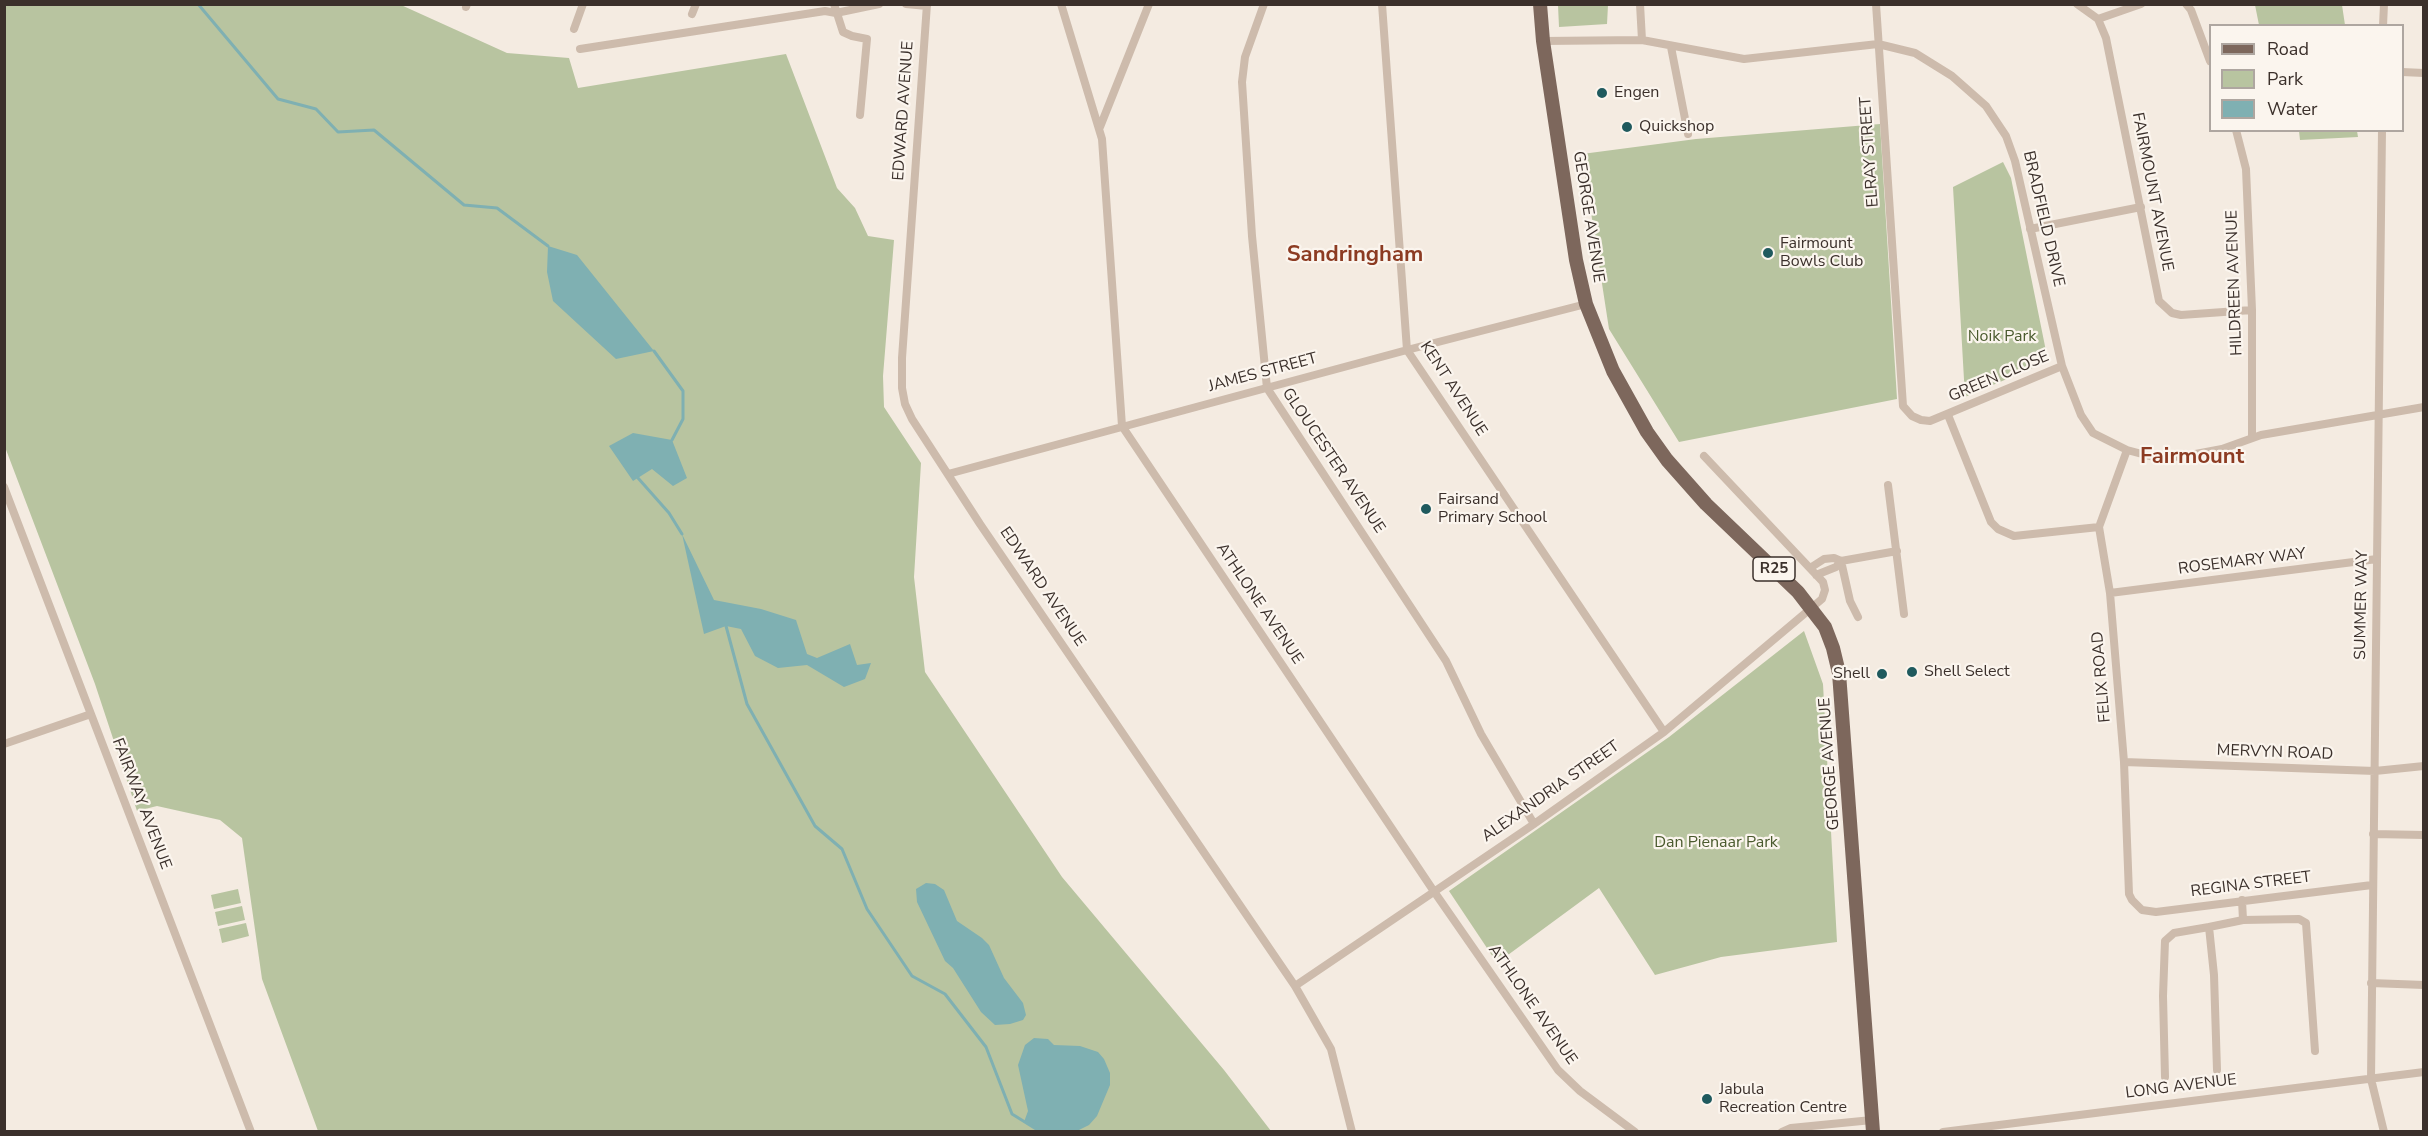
<!DOCTYPE html>
<style>
body{margin:0}
#map{position:relative;width:2428px;height:1136px;overflow:hidden;background:#f4ebe1;font-family:"Nunito Sans",sans-serif}
canvas{display:block}
.frame{position:absolute;inset:0;border:6px solid #3b302b;pointer-events:none}
.legend{position:absolute;left:2209px;top:24px;width:195px;height:108px;box-sizing:border-box;background:#fbf5ee;border:2px solid #aea6a0;margin:0;padding:8px 10px;list-style:none;font-size:18px;color:#3b302b}
.legend li{display:flex;align-items:center;gap:12px;height:30px}
.legend b{width:30px;border:2px solid #aea6a0}
</style>
<div id="map">
<canvas width="2428" height="1136"></canvas>
<div class="frame"></div>
<ul class="legend">
<li><b style="height:8px;background:#7d675c"></b>Road</li>
<li><b style="height:16px;background:#b8c4a0"></b>Park</li>
<li><b style="height:16px;background:#7fb0b2"></b>Water</li>
</ul>
</div>
<script>
const c = document.querySelector('canvas').getContext('2d');
c.lineJoin = 'round';
function fill(path, color) {
  c.fillStyle = color;
  c.fill(path, 'evenodd');
}
function toPath(rows) {
  const path = new Path2D();
  for (const r of rows) {
    path.moveTo(r[0], r[1]);
    for (let i = 2; i < r.length; i += 2) path.lineTo(r[i], r[i + 1]);
  }
  return path;
}
function trace(path, color, width, dash) {
  c.strokeStyle = color;
  c.lineWidth = width;
  c.lineCap = dash ? 'butt' : 'round';
  c.setLineDash(dash || []);
  c.stroke(path);
}
function drawText(font, color, halo, rows, align = 'center') {
  c.font = font + ' "Nunito Sans",sans-serif';
  c.lineWidth = 4.5;
  c.setLineDash([]);
  c.textBaseline = 'middle';
  c.strokeStyle = halo;
  c.fillStyle = color;
  for (const [text, x, y, turn = 0] of rows) {
    c.save();
    c.translate(x, y);
    c.rotate((+turn || 0) * Math.PI / 180);
    c.textAlign = isNaN(turn) ? turn : align;
    if (halo) c.strokeText(text, 0, 0);
    c.fillText(text, 0, 0);
    c.restore();
  }
}
fill(toPath([
 [4,5,401,5,507,53,569,58,578,88,786,54,837,188,855,208,868,236,894,240,883,376,884,407,921,463,914,577,925,672,1062,877,1224,1070,1271,1131,318,1131,262,979,242,838,220,820,157,806,137,811,95,684,5,447],
 [1558,5,1608,5,1607,24,1559,27],
 [2255,5,2342,5,2345,25,2259,25],
 [1880,124,1897,399,1679,442,1609,329,1582,154,1696,139],
 [2299,131,2357,131,2358,137,2300,140],
 [2003,162,2011,178,2047,356,2044,363,1965,397,1953,187],
 [1804,631,1823,684,1837,942,1721,957,1655,975,1599,888,1497,963,1449,891,1669,737],
 [238,889,241,903,214,909,211,895],
 [242,906,245,920,218,926,215,912],
 [246,923,249,936,222,943,219,929]
]), '#b8c4a0');
fill(toPath([
 [548,246,577,255,654,351,616,359,553,301,547,272],
 [633,433,672,440,687,478,673,486,652,469,633,481,609,446],
 [682,534,714,600,761,609,796,620,807,654,817,658,850,644,857,665,871,663,865,679,844,687,807,665,778,668,755,656,741,629,726,626,704,634],
 [926,883,935,884,944,890,957,921,982,938,989,945,1004,978,1023,1003,1026,1015,1023,1020,1010,1024,995,1025,981,1012,953,968,945,961,917,902,916,889],
 [1034,1038,1048,1039,1054,1045,1080,1046,1098,1052,1104,1059,1110,1073,1110,1085,1097,1116,1089,1125,1077,1131,1041,1132,1024,1122,1028,1111,1018,1065,1025,1045]
]), '#7fb0b2');
trace(toPath([
 [198,4,278,99,316,109,338,132,374,130,464,205,497,208,548,246],
 [654,351,683,391,683,419,672,440],
 [638,478,669,513,682,534],
 [726,626,747,704,815,826,842,849,867,909,912,976,945,994,986,1047,1012,1114,1041,1132]
]), '#7fb0b2', 3);
trace(toPath([
 [834,4,843,32,852,36,867,39,860,115],
 [906,4,927,6],
 [927,4,902,358,902,388,905,404,912,419,980,524,1295,986,1331,1049,1352,1132],
 [1061,4,1102,139,1122,426,1433,890,1558,1070,1580,1091,1635,1132],
 [1264,4,1245,57,1242,82,1252,236,1267,388,1446,661,1481,734,1534,824],
 [1382,4,1407,350,1664,732],
 [1640,4,1642,40],
 [1876,4,1903,406,1912,416,1921,420,1930,421,2062,366],
 [2077,4,2098,19,2106,38,2159,301,2172,313,2181,315,2252,310],
 [2186,4,2191,10,2210,61],
 [466,7,467,4],
 [692,14,696,4],
 [2098,19,2141,4],
 [2383,26,2384,4],
 [574,29,583,4],
 [1543,41,1642,40,1744,59,1878,44,1915,53,1952,76,1986,106,2006,136,2015,161,2062,366,2081,415,2093,433,2127,450,2157,458,2185,456,2222,449,2261,435,2424,407],
 [1671,47,1688,134],
 [580,49,825,11,836,13,879,4],
 [2402,72,2424,73],
 [1100,127,1149,4],
 [2236,130,2246,169,2252,310,2252,437],
 [2382,130,2371,1079,2384,1132],
 [2030,229,2141,207],
 [1948,415,1991,522,1998,529,2014,536,2099,527],
 [2127,450,2099,527,2110,593,2124,762,2129,894,2132,900,2142,910,2156,912,2372,885],
 [948,474,1407,350,1586,304],
 [1888,485,1904,614],
 [4,487,251,1132],
 [1841,561,1850,601,1858,617],
 [1810,568,1824,559,1834,558,1841,561,1897,551],
 [1816,575,1836,567,1841,561],
 [2110,593,2377,559],
 [4,744,91,714],
 [2124,762,2375,771,2424,766],
 [2373,834,2424,835],
 [2242,900,2243,920,2299,919,2306,923,2315,1051],
 [2371,983,2424,985],
 [1295,986,1534,824,1664,732,1822,599,1825,590,1823,582,1704,456],
 [2217,1070,2214,975,2209,927,2243,920],
 [2165,1077,2163,996,2165,941,2174,933,2209,927],
 [1782,1132,1791,1128,1872,1120],
 [1943,1132,2424,1072]
]), '#cdbbac', 8);
trace(toPath([
 [1540,4,1543,41,1576,260,1586,304,1613,371,1647,432,1667,460,1706,504,1798,592,1825,627,1833,648,1839,673,1873,1132]
]), '#7d675c', 14);
for (const [x, y, r, color] of [
 [1602,93,6,"#1f5a5e"],
 [1627,127,6,"#1f5a5e"],
 [1768,253,6,"#1f5a5e"],
 [1426,509,6,"#1f5a5e"],
 [1912,672,6,"#1f5a5e"],
 [1882,674,6,"#1f5a5e"],
 [1707,1099,6,"#1f5a5e"]
]) {
  const dot = new Path2D();
  dot.arc(x, y, r, 0, 2 * Math.PI);
  c.fillStyle = color;
  c.fill(dot);
  trace(dot, '#fbf5ee', 2);
}
for (const [x, y, w] of [
 [1774,569,42]
]) {
  const box = new Path2D();
  box.roundRect(x - w / 2, y - 12, w, 24, 4.5);
  c.fillStyle = '#fbf5ee';
  c.fill(box);
  trace(box, '#3b302b', 1.5);
}
drawText('bold 15px', '#3b302b', null, [
 ["R25",1774,569]
]);
drawText('16px', '#3b302b', '#fbf5ee', [
 ["Engen",1614,93],
 ["Quickshop",1639,127],
 ["Fairmount",1780,244],
 ["Bowls Club",1780,262],
 ["Fairsand",1438,500],
 ["Primary School",1438,518],
 ["Shell Select",1924,672],
 ["Shell",1870,674,"right"],
 ["Jabula",1719,1090],
 ["Recreation Centre",1719,1108]
], 'left');
drawText('16px', '#3b302b', '#fbf5ee', [
 ["EDWARD AVENUE",904,111,-86],
 ["ELRAY STREET",1870,152,-94],
 ["FAIRMOUNT AVENUE",2152,192,79],
 ["GEORGE AVENUE",1588,217,81],
 ["BRADFIELD DRIVE",2043,219,77],
 ["HILDREEN AVENUE",2235,283,-92],
 ["JAMES STREET",1263,373,-15],
 ["GREEN CLOSE",1999,377,-23],
 ["KENT AVENUE",1453,389,57],
 ["GLOUCESTER AVENUE",1333,461,56],
 ["ROSEMARY WAY",2242,562,-7],
 ["EDWARD AVENUE",1042,587,56],
 ["ATHLONE AVENUE",1259,604,56],
 ["SUMMER WAY",2362,605,-89],
 ["FELIX ROAD",2102,677,-95],
 ["MERVYN ROAD",2275,753,2],
 ["GEORGE AVENUE",1830,764,-94],
 ["ALEXANDRIA STREET",1551,792,-35],
 ["FAIRWAY AVENUE",141,804,69],
 ["REGINA STREET",2251,885,-7],
 ["ATHLONE AVENUE",1532,1005,55],
 ["LONG AVENUE",2181,1087,-7]
]);
drawText('16px', '#4a5a2e', '#fbf5ee', [
 ["Noik Park",2002,337],
 ["Dan Pienaar Park",1716,843]
]);
drawText('bold 22px', '#8c3b22', '#fbf5ee', [
 ["Sandringham",1355,256],
 ["Fairmount",2192,458]
]);
</script>
